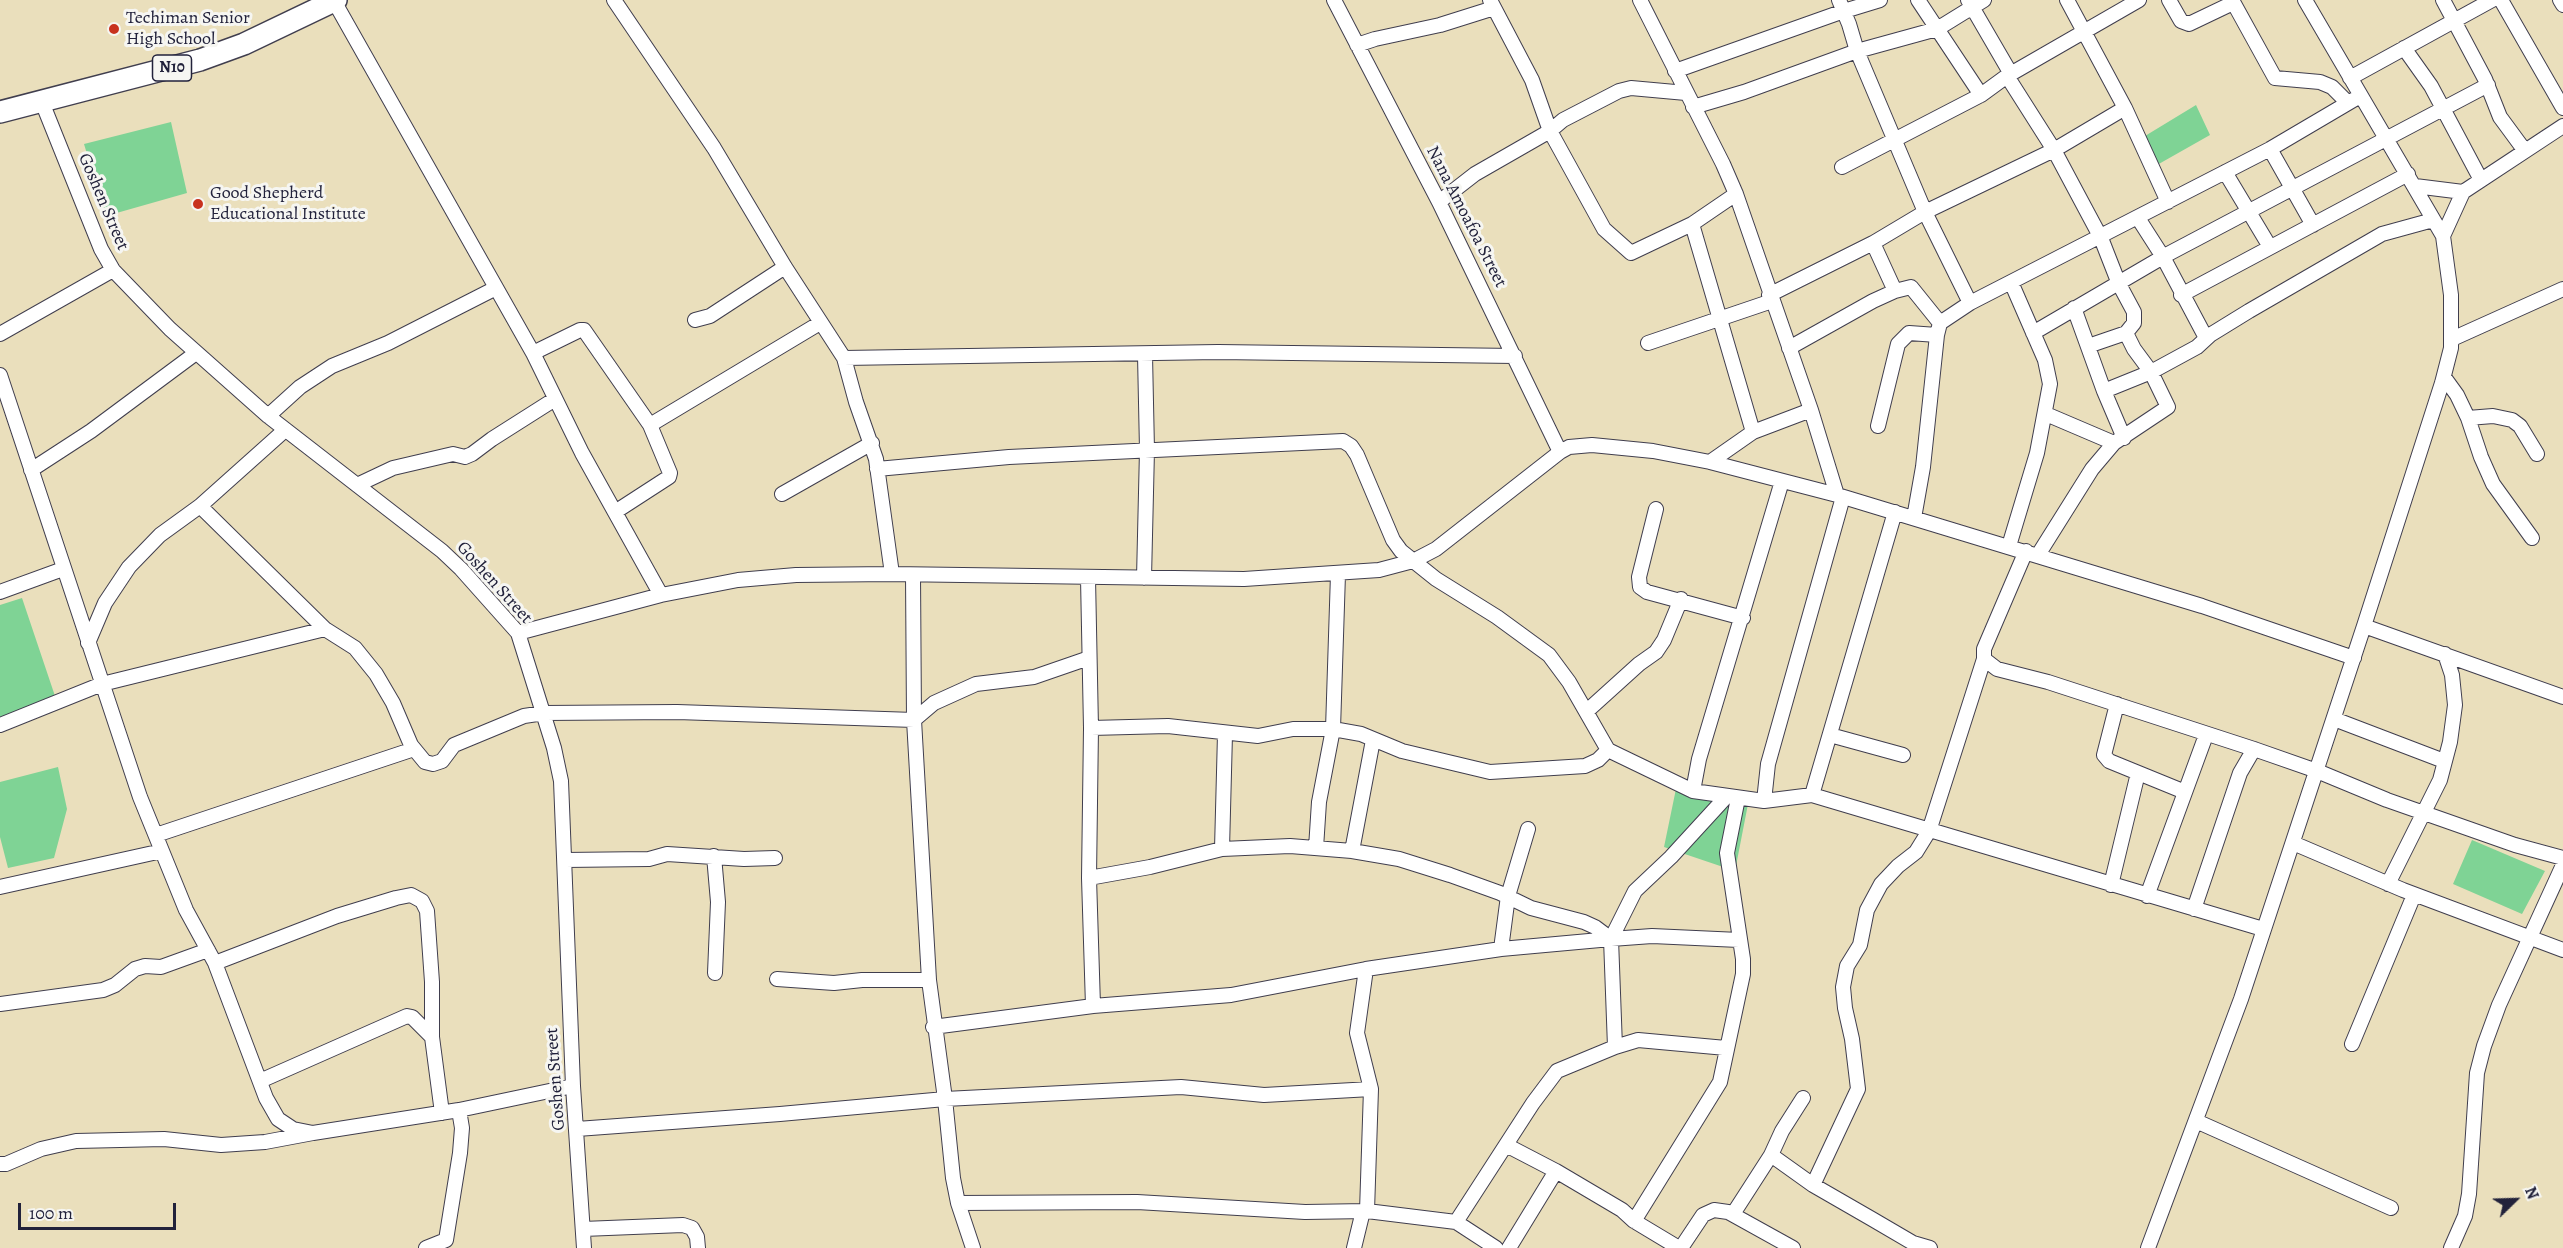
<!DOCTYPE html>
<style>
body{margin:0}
#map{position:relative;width:2563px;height:1248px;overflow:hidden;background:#eadfbc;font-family:Alegreya,serif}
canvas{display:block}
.north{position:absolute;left:2485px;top:1170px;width:60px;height:60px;-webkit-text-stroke:4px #f6f6f2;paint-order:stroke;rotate:67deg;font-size:16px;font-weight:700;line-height:24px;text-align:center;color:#22223b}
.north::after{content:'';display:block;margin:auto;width:21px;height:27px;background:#22223b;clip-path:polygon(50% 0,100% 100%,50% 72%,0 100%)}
.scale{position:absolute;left:18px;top:1203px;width:158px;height:27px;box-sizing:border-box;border:3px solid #22223b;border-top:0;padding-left:8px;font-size:18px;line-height:21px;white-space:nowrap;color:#22223b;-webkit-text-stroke:4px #f6f6f2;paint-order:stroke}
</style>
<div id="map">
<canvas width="2563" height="1248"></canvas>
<div class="north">N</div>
<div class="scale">100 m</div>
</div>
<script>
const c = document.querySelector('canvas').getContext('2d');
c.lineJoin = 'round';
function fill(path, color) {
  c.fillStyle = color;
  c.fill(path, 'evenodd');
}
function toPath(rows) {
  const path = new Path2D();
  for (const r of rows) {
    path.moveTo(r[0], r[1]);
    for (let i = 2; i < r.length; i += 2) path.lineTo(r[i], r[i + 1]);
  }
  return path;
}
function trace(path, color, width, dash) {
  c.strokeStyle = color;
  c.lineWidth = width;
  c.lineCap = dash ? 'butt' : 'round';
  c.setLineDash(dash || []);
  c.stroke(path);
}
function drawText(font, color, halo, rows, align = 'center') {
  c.font = font + ' Alegreya,serif';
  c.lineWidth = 6;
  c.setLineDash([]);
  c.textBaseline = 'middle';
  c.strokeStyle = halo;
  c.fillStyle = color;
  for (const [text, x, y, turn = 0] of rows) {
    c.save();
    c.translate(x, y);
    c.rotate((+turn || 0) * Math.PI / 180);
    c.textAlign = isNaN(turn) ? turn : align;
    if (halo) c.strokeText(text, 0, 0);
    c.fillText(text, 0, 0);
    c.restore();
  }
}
fill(toPath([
 [2196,105,2210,135,2157,165,2145,136],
 [171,122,187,193,106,216,84,144],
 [22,598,57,702,0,722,0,605],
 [58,767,67,809,54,858,8,868,0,837,0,782],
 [1677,784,1748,804,1735,871,1664,847],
 [2472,840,2545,871,2522,914,2453,884]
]), '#7fd395');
const minor = toPath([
 [614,0,714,148,785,267,844,358],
 [1334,0,1439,202,1560,452],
 [1640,0,1723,164,1736,194,1811,410,1837,495],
 [1839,0,1849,24,1857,51,1925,212,1970,303],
 [1918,0,1981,95],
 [1968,0,2011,74],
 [2067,0,2125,108,2168,202],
 [2169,0,2181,21,2189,24,2233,3],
 [2232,0,2275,78,2320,82,2332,87,2348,103],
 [2443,0,2485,79,2500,117,2525,151],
 [2501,0,2563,108],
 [2560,0,2563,5],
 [334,1,533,353,582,453,661,595],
 [1357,45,1375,39,1440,25,1494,8],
 [2404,48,2431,86,2481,180],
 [1675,71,1844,11,1880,0],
 [2007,76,2054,150,2101,238,2119,284,2134,312,2134,323,2126,333,2134,349,2151,372,2104,391],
 [2350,78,2492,0],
 [1686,93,1631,88,1619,91,1563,120,1550,131,1604,229,1631,253,1692,224,1736,194],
 [42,102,101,249,113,270,170,329,268,416,442,551,461,569,518,633,554,748,561,781,573,1086,584,1248],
 [1693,107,1744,92,1857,51,1937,29,1984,0],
 [2270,149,2313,225],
 [1842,167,1981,95,2007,76,2139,0],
 [2225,172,2270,247],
 [2415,186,2463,192],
 [1439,202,1475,174,1550,131,1532,80,1490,0],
 [2138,218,2163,257,2206,338],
 [1692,224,1753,432],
 [2443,236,2463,192,2563,126],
 [1873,243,1895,291],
 [1769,295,1873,243,1925,212,2054,150,2125,108],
 [2181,295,2408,174],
 [2074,308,2104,391,2124,438],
 [695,320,710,316,785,267],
 [2033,333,2168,254,2488,85],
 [0,334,113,270],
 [2452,339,2563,289],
 [1648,343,1772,301],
 [2088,346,2126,333],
 [1789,348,1873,301,1895,291,1911,287,1940,323],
 [533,353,580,330,584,330,650,425,670,473,669,477,615,512],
 [0,375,140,797,186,910,215,963,266,1098,278,1119,293,1129,313,1133],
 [2444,377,2457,395,2468,418,2481,457,2493,484,2532,538],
 [2046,414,2114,443],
 [268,416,300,387,332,366,388,343,496,288],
 [2468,418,2493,416,2512,420,2520,426,2537,454],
 [650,425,820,323],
 [1878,426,1898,344,1909,333,1937,335],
 [1710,462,1753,432,1811,410],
 [877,469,1009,457,1343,441,1351,446,1357,455,1393,540,1401,551,1436,579,1497,617,1549,655,1569,682,1608,750,1693,791,1764,801,1812,795,2263,929],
 [31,470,91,431,196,353],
 [357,485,393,468,453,454,465,457,472,454,492,439,555,399],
 [782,494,872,443],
 [200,506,325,629,355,648,376,674,393,703,411,745,425,762,433,764,442,761,454,745,524,716,544,713,677,712,914,720,934,703,976,684,1034,677,1089,658],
 [1656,509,1639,577,1640,587,1647,592,1743,618],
 [1914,518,1923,467,1937,335,1940,323,1970,303,2270,149,2360,96],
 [2009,546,2037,453,2050,384,2045,360,2011,282],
 [2038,555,2092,469,2114,443,2168,407,2151,372,2197,347,2210,335,2249,311,2382,234,2433,220],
 [892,574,876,459,856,402,844,358,1218,352,1515,356],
 [1144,578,1147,450,1145,355],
 [0,592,63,569],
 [2364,626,2563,697],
 [518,633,661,595,738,580,796,575,892,574,1244,579,1379,570,1413,561,1436,549,1560,452,1569,447,1592,445,1653,451,1710,462,1837,495,2202,606,2354,658],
 [88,643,105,603,129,567,160,535,200,506,285,430],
 [1984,659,1997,669,2048,682,2254,749,2317,771,2387,800,2515,845,2563,858],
 [2117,704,2104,755,2109,761,2185,792],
 [1587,711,1639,664,1656,652,1664,640,1681,599],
 [2334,719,2444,761],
 [0,725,102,684,325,629],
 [1091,728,1168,726,1258,736,1293,729,1333,729,1361,734,1402,751,1490,772,1585,766,1598,760,1608,750],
 [1830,735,1903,755],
 [1693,791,1699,759,1782,481],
 [1812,795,1895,512],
 [1764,801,1768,764,1843,497],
 [156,835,414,749],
 [2293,843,2403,890,2563,950],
 [1316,848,1319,802,1333,729,1338,574],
 [1222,849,1225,734],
 [1352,851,1373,740],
 [714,856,718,902,715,973],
 [565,860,649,859,667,854,744,859,775,858],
 [1089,878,1150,867,1222,849,1290,846,1352,851,1399,859,1450,875,1500,893,1531,908,1584,922,1595,927,1611,939],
 [2388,884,2440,780,2450,742,2455,705,2452,675,2445,654],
 [2111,885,2138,773],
 [0,887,162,851],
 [2147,896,2206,735],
 [2194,909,2240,773,2254,749],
 [1501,949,1508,896,1528,829],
 [215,963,337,916,396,898,411,895,422,901,427,911,432,982,432,1037,442,1113],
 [777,979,834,983,862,980,929,980],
 [0,1004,103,990,115,985,135,969,145,966,161,967,208,950],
 [1093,1006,1231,995,1366,969],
 [933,1027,1093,1006,1089,878,1091,728,1088,578],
 [2352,1044,2414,895],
 [1615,1047,1611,939,1635,891,1671,857,1726,797],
 [260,1081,407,1016,412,1017,432,1037],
 [1371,1089,1357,1033,1366,969,1501,949,1611,939,1652,936,1739,940],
 [2196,1121,2391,1208],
 [577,1129,780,1114,945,1099,929,980,914,720,913,575],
 [1506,1145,1556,1171],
 [1771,1155,1813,1185,1872,1219,1913,1243,1930,1248],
 [0,1164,6,1164,41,1149,76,1141,164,1139,221,1145,265,1142,313,1133,459,1110,573,1086],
 [1813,1185,1858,1089,1852,1039,1845,1008,1843,987,1847,966,1860,945,1867,910,1881,884,1898,866,1916,852,1929,831,1984,659,1984,649,2026,551],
 [958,1203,953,1178,945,1099,1181,1087,1264,1095,1371,1089,1367,1211,1456,1222],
 [1733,1214,1771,1155,1782,1131,1803,1098],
 [1634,1221,1679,1248],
 [583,1229,683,1225,692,1228,697,1237,698,1248],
 [426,1248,446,1240,460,1153,462,1128,459,1110],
 [973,1248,958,1203,1137,1202,1305,1212,1367,1211],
 [1354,1248,1363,1211],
 [1496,1248,1456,1222,1533,1103,1557,1071,1615,1047,1638,1040,1726,1048],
 [1509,1248,1556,1171,1622,1210,1634,1221,1720,1082,1743,974,1743,959,1727,853,1738,798],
 [1681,1248,1703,1215,1714,1210,1728,1212,1793,1248],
 [2148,1248,2241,999,2364,626,2442,383,2451,348,2451,295,2443,236,2305,0],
 [2451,1248,2465,1216,2469,1194,2477,1073,2484,1046,2499,1005,2563,865]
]);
const highway = toPath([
 [0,112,200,60,244,44,336,0]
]);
trace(minor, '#403e4e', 16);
trace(highway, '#403e4e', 24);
trace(minor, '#fff', 14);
trace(highway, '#fff', 21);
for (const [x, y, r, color] of [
 [114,29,6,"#c8321e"],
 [198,204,6,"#c8321e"]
]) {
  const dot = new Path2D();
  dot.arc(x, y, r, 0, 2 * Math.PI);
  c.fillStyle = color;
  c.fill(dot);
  trace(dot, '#f6f6f2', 2);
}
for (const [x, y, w] of [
 [172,68,39]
]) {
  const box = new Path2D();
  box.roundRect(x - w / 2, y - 13, w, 26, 4.5);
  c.fillStyle = '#f6f6f2';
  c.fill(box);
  trace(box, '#22223b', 1.5);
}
drawText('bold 16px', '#22223b', null, [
 ["N10",172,68]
]);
drawText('18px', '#22223b', '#f6f6f2', [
 ["Techiman Senior",126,19],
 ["High School",126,40],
 ["Good Shepherd",210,194],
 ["Educational Institute",210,215]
], 'left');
drawText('18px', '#22223b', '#f6f6f2', [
 ["Goshen Street",103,202,67],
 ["Nana Amoafoa Street",1466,217,63],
 ["Goshen Street",494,583,48],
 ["Goshen Street",556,1079,-94]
]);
</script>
